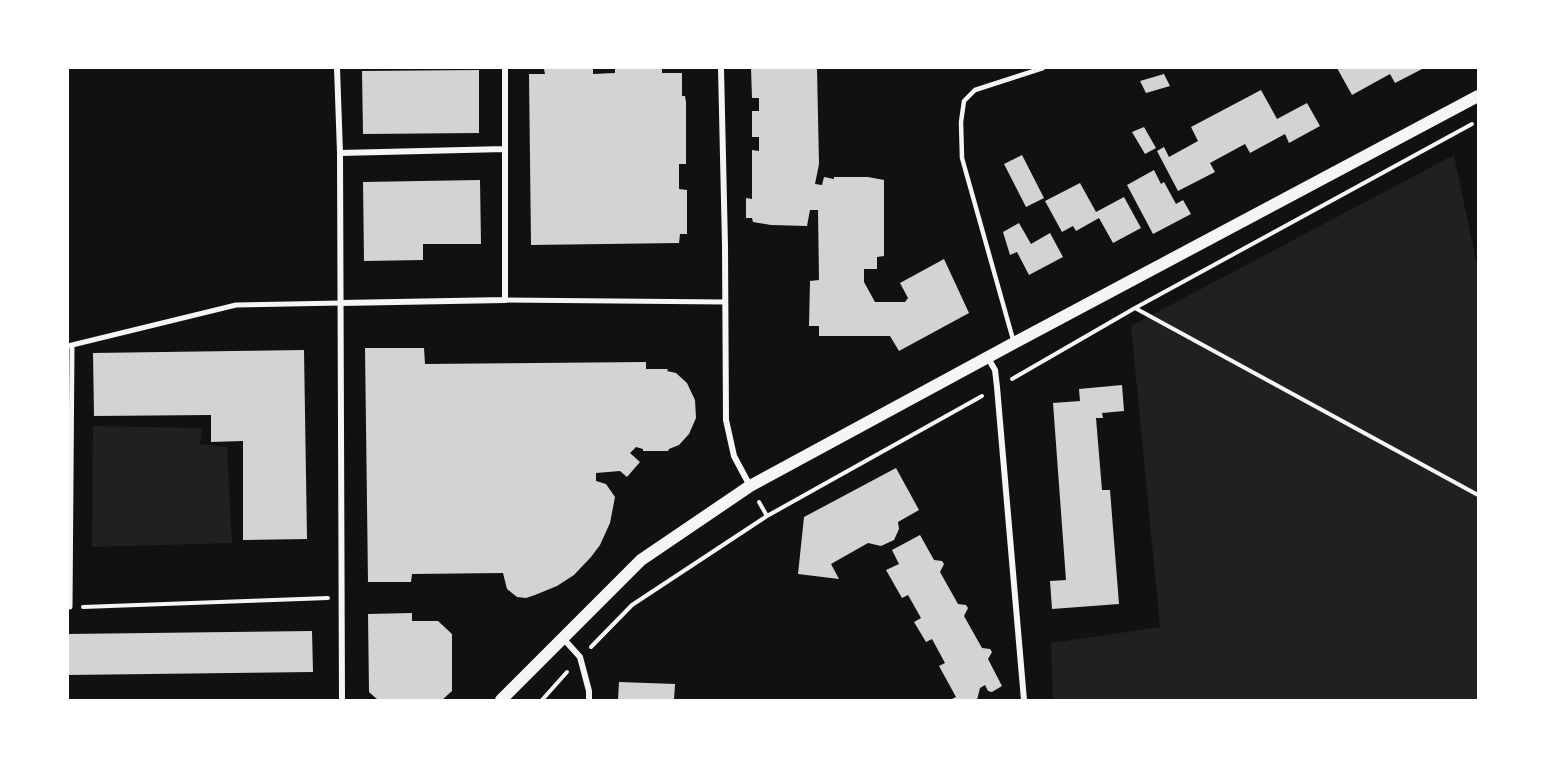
<!DOCTYPE html>
<style>
body{margin:0}
#map{position:relative;width:1546px;height:768px;overflow:hidden;background:#111;font-family:Spectral,serif}
canvas{display:block}
.frame{position:absolute;inset:0;border:69px solid #fff;pointer-events:none}
</style>
<div id="map">
<canvas width="1546" height="768"></canvas>
<div class="frame"></div>
</div>
<script>
const c = document.querySelector('canvas').getContext('2d');
c.lineJoin = 'round';
function fill(path, color) {
  c.fillStyle = color;
  c.fill(path, 'evenodd');
}
function toPath(rows) {
  const path = new Path2D();
  for (const r of rows) {
    path.moveTo(r[0], r[1]);
    for (let i = 2; i < r.length; i += 2) path.lineTo(r[i], r[i + 1]);
  }
  return path;
}
function trace(path, color, width, dash) {
  c.strokeStyle = color;
  c.lineWidth = width;
  c.lineCap = dash ? 'butt' : 'round';
  c.setLineDash(dash || []);
  c.stroke(path);
}
fill(toPath([
 [1454,155,1478,270,1478,700,1053,700,1051,643,1160,627,1131,326],
 [93,426,202,428,200,444,227,447,232,543,92,547]
]), '#202020');
fill(toPath([
 [593,68,593,74,615,73,615,68,662,68,662,73,682,73,682,96,685,96,686,102,686,164,679,164,679,189,687,190,687,234,680,234,679,243,531,245,529,74,545,74,544,69],
 [751,68,817,68,819,164,815,184,822,185,824,177,834,179,834,177,868,177,884,180,884,256,877,257,877,269,864,269,864,282,875,302,905,302,908,298,900,283,944,259,969,313,899,351,890,336,819,336,819,326,809,326,810,281,819,280,818,210,810,210,807,226,771,225,753,222,752,218,746,218,746,198,752,199,752,150,759,151,759,137,752,137,752,111,759,111,759,98,752,98],
 [1337,68,1424,68,1395,83,1390,74,1352,95],
 [479,70,479,133,363,134,362,71],
 [1164,74,1170,86,1146,93,1140,81],
 [1261,90,1277,119,1307,103,1320,126,1289,143,1285,134,1250,153,1245,144,1210,163,1215,172,1178,191,1157,151,1164,147,1169,157,1198,141,1191,127],
 [1144,127,1156,148,1145,154,1132,132],
 [1022,155,1044,198,1026,207,1004,164],
 [1154,170,1161,184,1164,182,1176,204,1183,200,1191,214,1153,234,1127,185],
 [480,180,481,244,423,244,423,260,364,261,363,182],
 [1080,183,1096,212,1124,197,1141,228,1113,243,1099,218,1076,231,1073,226,1062,232,1045,201],
 [1019,223,1031,244,1050,233,1063,257,1029,275,1017,252,1010,255,1003,232],
 [365,348,424,348,425,364,646,362,646,369,668,369,667,371,676,373,687,383,695,400,696,418,689,434,679,445,669,449,668,451,643,451,643,449,636,447,630,453,640,462,627,477,620,471,596,473,596,481,606,484,615,497,610,523,600,545,591,557,574,575,557,586,535,595,526,598,517,597,507,589,503,573,412,574,411,582,368,582],
 [304,350,307,539,243,540,243,441,211,442,211,415,94,416,93,353],
 [1122,385,1124,411,1102,413,1103,418,1096,418,1102,490,1110,490,1119,604,1052,609,1050,581,1066,580,1053,403,1080,401,1079,389],
 [896,468,919,510,898,522,899,529,894,540,881,546,868,543,831,564,839,579,798,574,804,517],
 [920,535,934,560,942,561,944,564,940,572,958,604,966,605,968,608,964,616,982,648,990,649,992,652,988,659,1002,686,992,692,988,691,985,685,980,688,977,700,950,700,956,697,939,666,945,663,932,639,926,642,914,622,921,618,908,595,902,598,886,570,899,564,892,550],
 [412,613,412,621,438,621,452,634,452,691,442,700,378,700,369,692,368,614],
 [312,631,313,672,68,675,68,634],
 [619,682,675,684,674,700,618,700]
]), '#d3d3d3');
trace(toPath([
 [1135,308,1478,495],
 [1012,379,1135,308,1472,124],
 [759,502,767,516],
 [83,607,328,598],
 [591,647,632,605,767,516,982,396],
 [542,700,567,672]
]), '#f5f5f5', 4);
trace(toPath([
 [1014,343,962,158,961,122,964,101,975,90,1043,68]
]), '#f5f5f5', 4.5);
trace(toPath([
 [505,300,725,302],
 [68,346,236,305,341,303],
 [70,607,72,345]
]), '#f5f5f5', 5);
trace(toPath([
 [337,68,340,153,342,700],
 [721,68,725,246,726,420,734,456,750,486],
 [340,153,505,149,505,68],
 [341,303,505,300,505,149],
 [988,358,995,370,997,387,1024,700],
 [562,637,580,657,589,691,589,700]
]), '#f5f5f5', 6);
trace(toPath([
 [501,700,641,560,750,486,1014,343,1478,96]
]), '#f5f5f5', 12);
</script>
